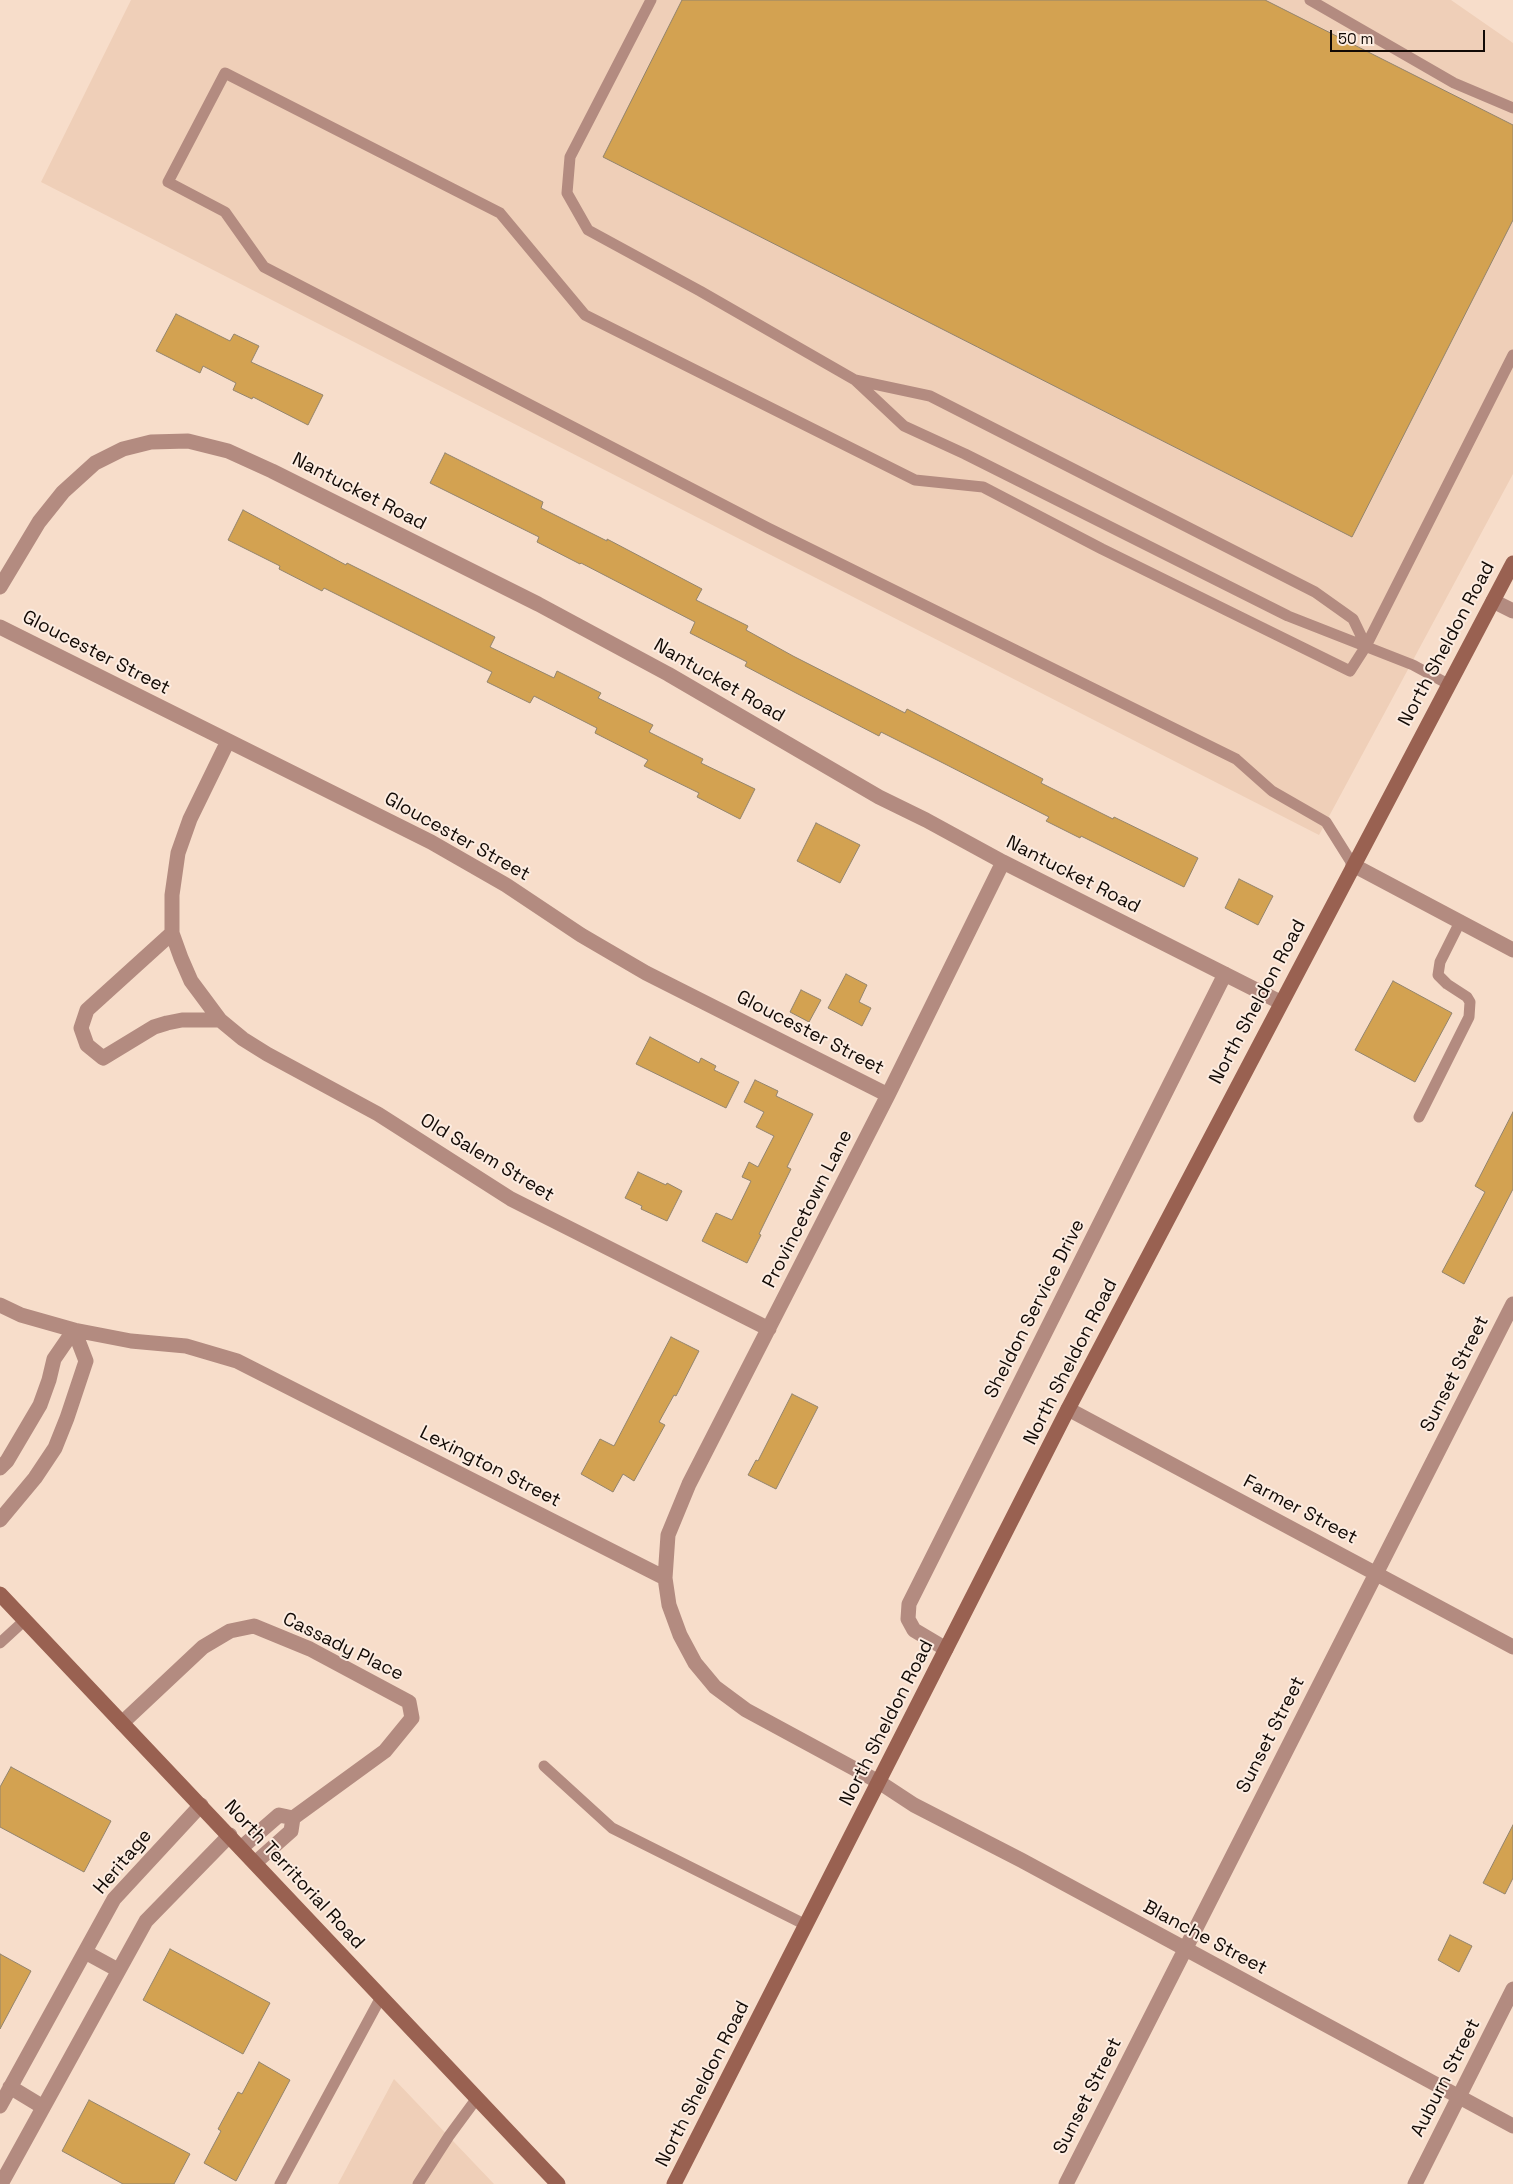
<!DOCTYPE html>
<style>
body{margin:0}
#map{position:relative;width:1513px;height:2184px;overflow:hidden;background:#f7ddca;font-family:"Space Grotesk",sans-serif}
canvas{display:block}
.scale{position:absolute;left:1330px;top:30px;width:155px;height:22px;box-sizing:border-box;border:2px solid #120a05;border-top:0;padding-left:6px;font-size:15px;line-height:18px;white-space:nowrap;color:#120a05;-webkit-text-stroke:4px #fcece1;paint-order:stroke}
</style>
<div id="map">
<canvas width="1513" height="2184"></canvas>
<div class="scale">50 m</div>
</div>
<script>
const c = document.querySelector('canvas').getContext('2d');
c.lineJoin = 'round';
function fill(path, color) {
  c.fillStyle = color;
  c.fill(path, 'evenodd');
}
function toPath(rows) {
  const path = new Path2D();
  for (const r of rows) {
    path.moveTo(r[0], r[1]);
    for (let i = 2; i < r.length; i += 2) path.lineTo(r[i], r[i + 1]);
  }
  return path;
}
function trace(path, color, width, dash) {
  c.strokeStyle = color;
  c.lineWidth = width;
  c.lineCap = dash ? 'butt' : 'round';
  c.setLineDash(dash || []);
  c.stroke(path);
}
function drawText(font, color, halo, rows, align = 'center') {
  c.font = font + ' "Space Grotesk",sans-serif';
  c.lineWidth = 4;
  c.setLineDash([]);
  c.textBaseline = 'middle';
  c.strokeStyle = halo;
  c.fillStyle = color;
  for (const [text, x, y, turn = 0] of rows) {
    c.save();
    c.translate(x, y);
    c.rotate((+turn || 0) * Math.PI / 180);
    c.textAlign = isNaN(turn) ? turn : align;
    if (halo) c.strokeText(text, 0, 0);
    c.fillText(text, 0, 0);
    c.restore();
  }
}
fill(toPath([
 [131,0,1451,0,1513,43,1513,474,1319,835,41,182],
 [394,2079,494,2184,338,2184]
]), '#efcfb8');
const building = toPath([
 [682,0,1265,0,1513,125,1513,220,1352,537,603,157,682,0],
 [176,314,230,341,234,334,259,346,251,362,323,395,308,425,253,397,252,399,233,390,236,383,203,366,200,373,156,351,176,314],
 [445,453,543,502,541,508,607,541,607,539,702,589,696,600,748,626,746,630,793,656,905,713,907,709,940,726,1043,779,1041,783,1113,819,1114,817,1198,858,1184,887,1081,836,1080,838,1046,821,1049,817,943,763,881,732,879,736,796,693,745,666,747,662,690,633,695,622,581,563,580,564,537,542,539,537,430,483,445,453],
 [243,510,346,565,347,563,495,637,490,647,554,678,557,671,601,693,598,698,653,725,649,732,703,759,701,763,755,789,740,819,697,797,699,793,644,766,648,760,595,733,597,728,534,696,530,703,487,682,492,672,324,588,322,591,279,569,280,566,228,540,243,510],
 [816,823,860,845,840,883,797,861,816,823],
 [1239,879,1273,896,1258,925,1225,908,1239,879],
 [846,974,867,985,859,1002,871,1008,862,1026,828,1008,846,974],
 [1393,981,1452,1013,1415,1082,1355,1050,1393,981],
 [801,990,821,1000,809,1022,790,1012,801,990],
 [650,1037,699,1063,701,1058,716,1066,714,1070,739,1082,726,1108,636,1064,650,1037],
 [755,1080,778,1091,776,1096,813,1114,787,1167,791,1169,759,1234,761,1235,747,1263,702,1241,716,1213,732,1220,751,1181,742,1177,749,1162,758,1167,774,1136,756,1127,764,1112,744,1102,755,1080],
 [1513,1112,1513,1189,1464,1284,1442,1272,1485,1192,1475,1186,1513,1112],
 [638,1172,666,1185,667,1183,682,1191,667,1221,641,1209,642,1206,625,1198,638,1172],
 [671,1337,699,1351,676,1396,674,1395,659,1422,665,1425,634,1481,623,1474,613,1492,581,1474,600,1439,614,1446,671,1337],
 [792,1394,818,1407,776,1489,748,1475,756,1460,758,1461,792,1394],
 [11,1767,111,1821,84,1872,0,1827,0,1787,11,1767],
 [1513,1825,1513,1878,1505,1894,1483,1883,1513,1825],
 [1450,1935,1472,1946,1459,1972,1438,1960,1450,1935],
 [170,1949,270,2003,243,2054,143,2000,170,1949],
 [0,1954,31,1971,0,2029,0,1954],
 [259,2062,290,2080,236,2181,204,2163,221,2131,218,2129,238,2092,242,2094,259,2062],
 [89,2100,190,2154,174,2184,123,2184,62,2151,89,2100]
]);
fill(building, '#d3a251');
trace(building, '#93846d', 1);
trace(toPath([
 [651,0,570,157,567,193,588,230,700,291,855,380,930,396,1315,592,1353,619,1366,646],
 [1310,0,1454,83,1513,108],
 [855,380,904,426,965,454,1288,616,1413,665,1448,684],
 [1353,865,1326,822,1272,791,1236,759,768,528,264,267,225,212,168,182,225,73,500,213,585,315,915,480,983,487,1102,549,1350,671,1366,646,1513,355],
 [1419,1117,1469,1017,1470,1002,1467,997,1447,984,1438,975,1440,962,1460,922],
 [0,1643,25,1620],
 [544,1766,612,1828,806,1925],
 [280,2184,381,1997],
 [418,2184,449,2136,477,2098]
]), '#b38b80', 11);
trace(toPath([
 [0,587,39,522,63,492,95,463,123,449,151,442,188,441,228,451,272,471,538,604,668,674,879,797,926,820,1003,862,1280,1002],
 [1493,601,1513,611],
 [0,627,431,842,506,885,581,935,646,973,888,1095],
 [228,741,190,819,178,853,172,895,172,933,181,958,191,981,220,1020,243,1039,267,1054,378,1114,511,1199,769,1329],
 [1353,865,1513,950],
 [172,933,87,1010,81,1028,87,1045,103,1058,154,1027,167,1023,182,1020,220,1020],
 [0,1305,21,1315,74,1330,131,1341,186,1346,237,1361,665,1578,669,1605,680,1635,695,1663,715,1687,746,1710,879,1782,914,1805,1021,1860,1513,2126],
 [1068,1409,1513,1647],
 [0,1468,7,1461,40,1405,49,1380,54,1359,74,1330],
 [0,1520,35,1478,55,1448,67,1418,86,1361,74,1330],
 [665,1578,668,1535,689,1484,888,1095,1003,862],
 [946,1649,914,1630,908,1619,909,1604,1225,974],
 [122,1723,203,1647,230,1631,254,1626,310,1649,409,1702,412,1718,385,1751,293,1818,279,1815,241,1848],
 [255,1863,291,1831,293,1818],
 [85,1952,118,1970],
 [10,2087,43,2107],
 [0,2106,114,1899,201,1805],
 [1,2184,146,1921,230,1835],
 [1066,2184,1513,1304],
 [1415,2184,1513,1989]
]), '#b38b80', 15);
trace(toPath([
 [0,1594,558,2184],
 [674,2184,1068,1409,1513,563]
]), '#996151', 15);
drawText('19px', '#120a05', '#fcece1', [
 ["Nantucket Road",359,492,27],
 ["North Sheldon Road",1447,644,-62],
 ["Gloucester Street",96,653,27],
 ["Nantucket Road",719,681,30],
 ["Gloucester Street",457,837,29],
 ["Nantucket Road",1073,875,27],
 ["North Sheldon Road",1258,1002,-62],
 ["Gloucester Street",810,1033,27],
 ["Old Salem Street",487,1158,31],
 ["Provincetown Lane",808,1209,-63],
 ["Sheldon Service Drive",1035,1309,-63],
 ["North Sheldon Road",1071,1362,-63],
 ["Sunset Street",1455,1374,-63],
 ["Lexington Street",490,1467,27],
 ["Farmer Street",1300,1510,28],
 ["Cassady Place",343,1647,26],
 ["North Sheldon Road",887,1723,-63],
 ["Sunset Street",1271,1735,-63],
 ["Heritage",123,1862,-50],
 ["North Territorial Road",294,1875,47],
 ["Blanche Street",1205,1938,28],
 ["Auburn Street",1446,2078,-63],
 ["North Sheldon Road",703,2084,-63],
 ["Sunset Street",1088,2096,-63]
]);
</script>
